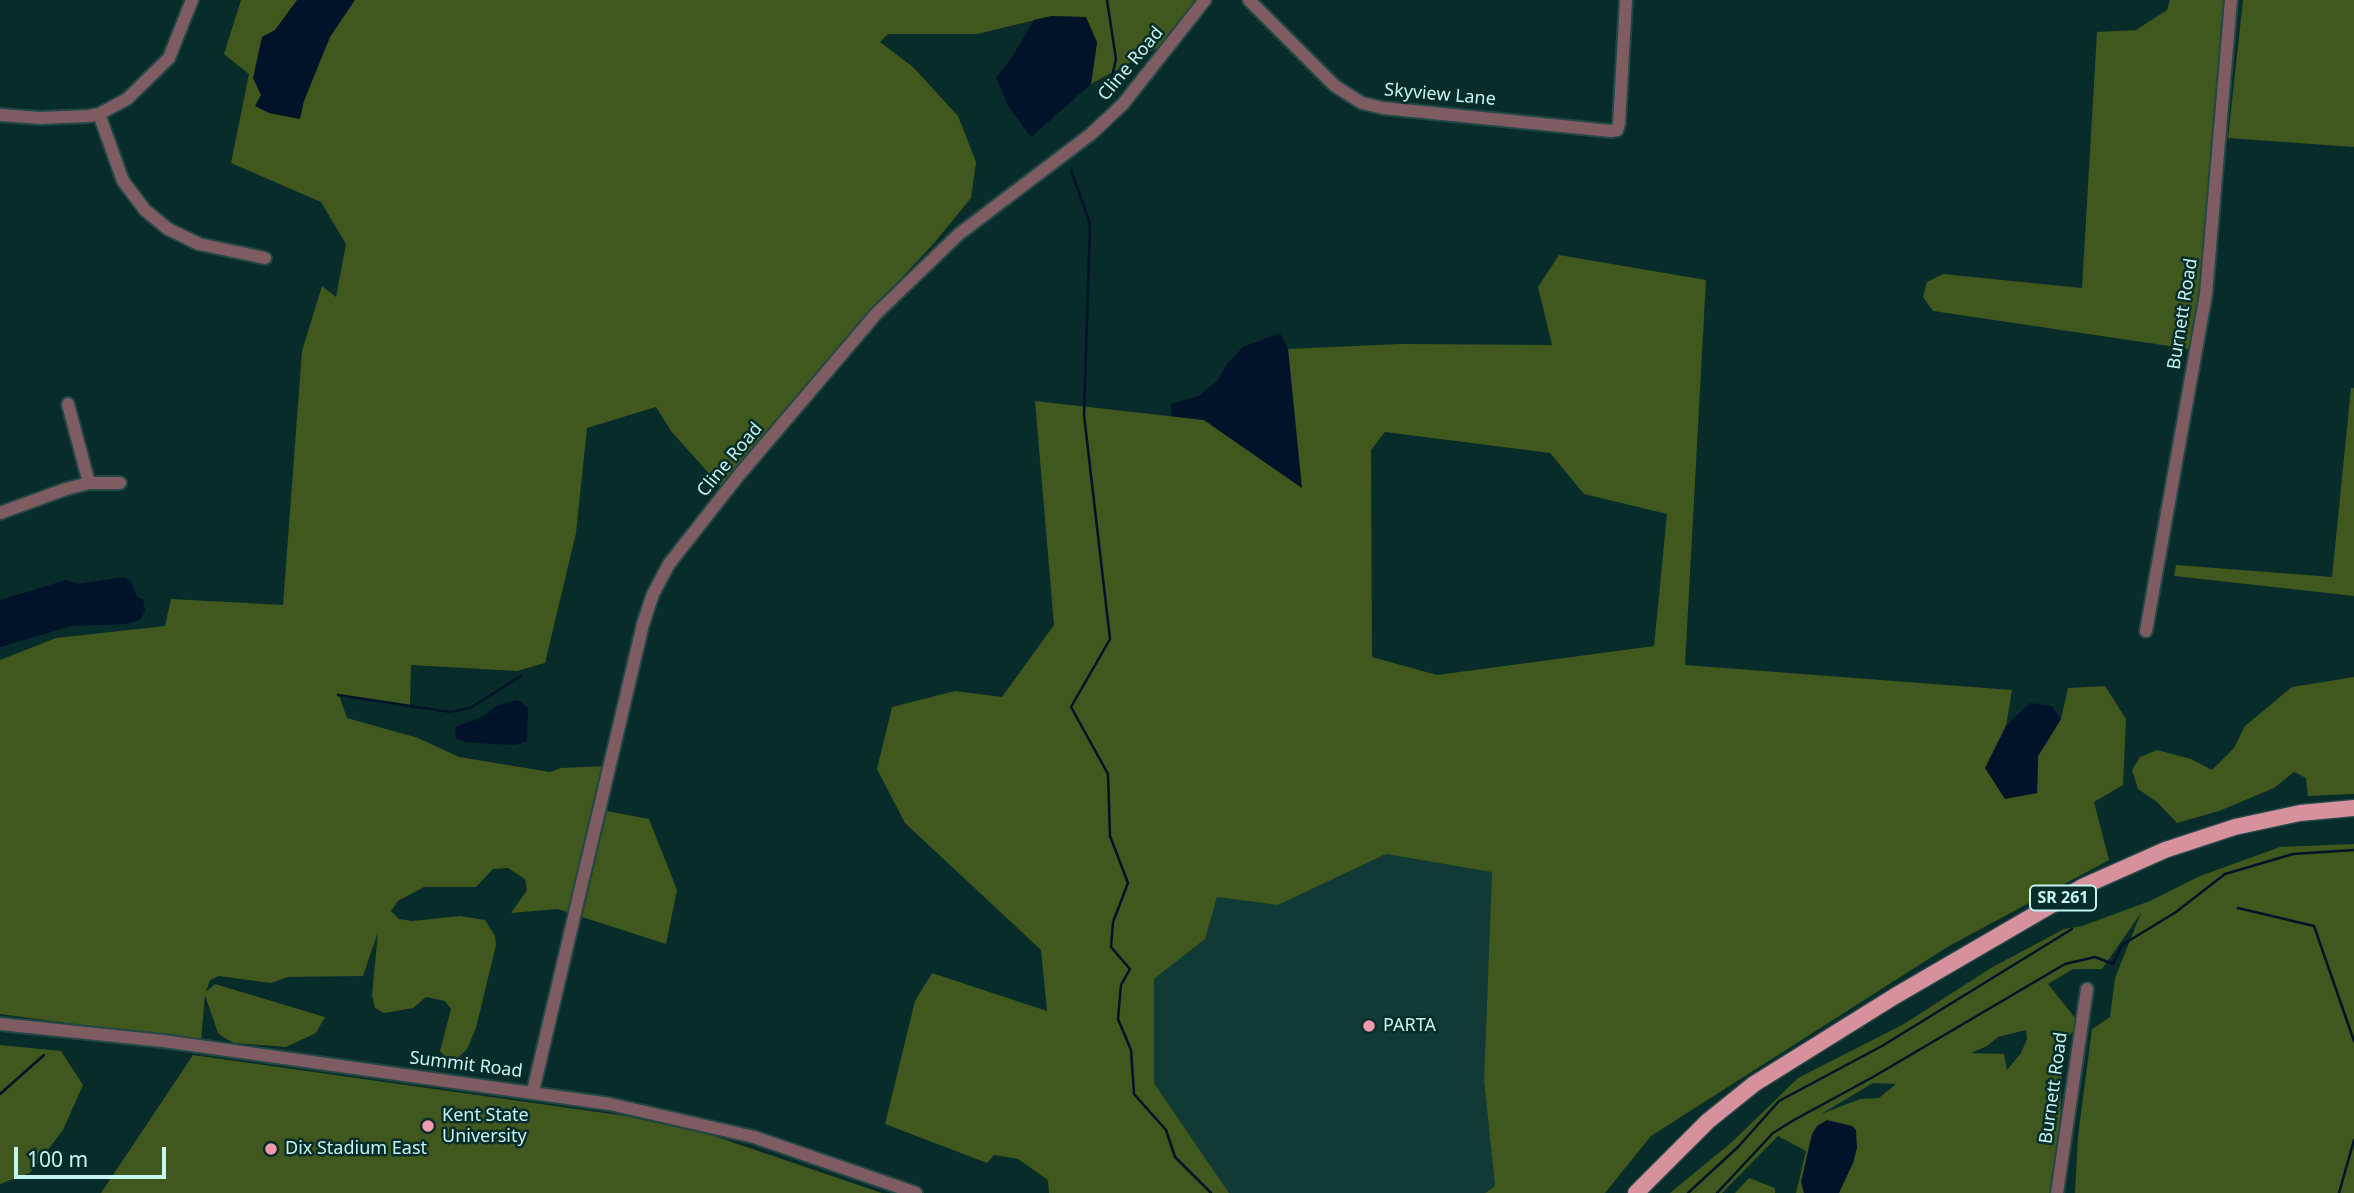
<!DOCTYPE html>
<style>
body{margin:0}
#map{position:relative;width:2354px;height:1193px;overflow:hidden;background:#082c29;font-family:"Noto Sans",sans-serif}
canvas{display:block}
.scale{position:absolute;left:14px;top:1147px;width:152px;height:32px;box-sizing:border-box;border:4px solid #c5f5f0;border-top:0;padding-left:9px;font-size:21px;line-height:24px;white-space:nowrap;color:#c5f5f0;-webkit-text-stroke:5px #082c29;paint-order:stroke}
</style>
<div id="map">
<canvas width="2354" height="1193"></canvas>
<div class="scale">100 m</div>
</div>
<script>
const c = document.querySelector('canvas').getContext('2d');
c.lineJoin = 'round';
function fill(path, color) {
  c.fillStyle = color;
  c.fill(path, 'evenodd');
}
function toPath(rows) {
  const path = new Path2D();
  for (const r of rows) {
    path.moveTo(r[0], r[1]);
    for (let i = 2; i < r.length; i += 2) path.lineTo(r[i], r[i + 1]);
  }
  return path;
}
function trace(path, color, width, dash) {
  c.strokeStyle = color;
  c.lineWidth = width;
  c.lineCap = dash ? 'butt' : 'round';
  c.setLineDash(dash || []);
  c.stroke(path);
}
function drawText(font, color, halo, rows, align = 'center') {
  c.font = font + ' "Noto Sans",sans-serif';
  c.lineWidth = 5;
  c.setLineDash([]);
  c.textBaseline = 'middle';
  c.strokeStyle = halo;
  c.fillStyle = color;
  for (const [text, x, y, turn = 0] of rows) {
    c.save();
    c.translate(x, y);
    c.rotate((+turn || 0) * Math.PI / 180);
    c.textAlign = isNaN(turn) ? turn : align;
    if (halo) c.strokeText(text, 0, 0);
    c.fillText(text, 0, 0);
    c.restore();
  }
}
fill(toPath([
 [1386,854,1492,871,1484,1080,1495,1186,1485,1193,1229,1193,1154,1083,1154,979,1205,939,1216,897,1278,905]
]), '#113a37');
fill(toPath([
 [241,0,1194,0,1177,37,1091,84,1097,42,1052,16,977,34,888,34,880,42,913,67,958,116,976,162,971,198,935,242,874,308,722,488,671,431,656,407,587,428,576,533,545,663,517,671,411,665,410,706,339,695,347,718,418,738,459,757,550,772,561,768,607,766,572,914,558,909,511,913,527,890,525,879,508,868,493,869,476,887,424,887,398,901,391,911,399,919,412,921,460,916,485,920,495,936,496,945,476,1028,467,1049,458,1058,448,1060,440,1051,451,1009,445,1001,426,997,413,1008,384,1013,375,1008,372,995,378,932,363,976,288,977,271,983,219,976,210,980,206,992,215,984,325,1017,316,1033,286,1047,235,1043,226,1039,218,1033,205,995,201,1041,0,1014,0,660,56,638,165,626,171,599,283,605,302,351,322,286,336,297,346,244,321,202,231,163,249,74,224,54],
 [2170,0,2231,0,2196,350,1933,311,1923,297,1927,282,1943,274,2082,288,2097,32,2136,30,2167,10],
 [2243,0,2354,0,2354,147,2228,138],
 [1559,255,1706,280,1685,665,2012,690,2006,726,1986,768,2037,792,2038,756,2061,719,2068,688,2105,686,2126,719,2123,785,2094,802,2109,860,1949,946,1651,1136,1605,1193,1485,1193,1495,1186,1484,1080,1492,872,1386,854,1278,905,1217,897,1205,939,1154,979,1154,1083,1229,1193,1049,1193,1048,1180,1018,1159,994,1155,987,1163,885,1124,915,1001,932,973,1047,1011,1041,950,905,823,877,769,892,707,955,691,1002,697,1054,625,1035,401,1204,420,1301,487,1288,349,1400,344,1552,345,1538,287],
 [1385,432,1550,453,1584,494,1667,514,1654,646,1437,675,1372,657,1371,450],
 [2351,388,2354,388,2354,596,2174,576,2176,565,2332,577],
 [2354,677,2354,794,2308,796,2306,778,2294,772,2274,788,2219,811,2177,823,2157,802,2138,789,2132,770,2140,757,2157,750,2191,759,2212,770,2234,748,2245,726,2292,687],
 [607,811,649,819,677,890,666,944,582,917],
 [2354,844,2354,1193,2075,1193,2078,1136,2092,1029,2110,1017,2115,978,2141,913,2102,969,2073,969,2048,984,2080,1024,2060,1045,2057,1058,2062,1062,2059,1158,2053,1193,1796,1193,1806,1151,1778,1136,1722,1193,1670,1193,1732,1142,1798,1078,1904,1024,1991,968,2064,929,2082,926,2150,901,2200,876,2280,847],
 [2026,1030,2027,1039,2021,1053,2007,1070,2004,1054,1971,1053,1987,1046,1998,1037],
 [1873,1083,1896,1084,1879,1098,1860,1099,1821,1114],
 [0,1045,61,1051,83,1085,63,1130,30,1173,0,1184],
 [193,1055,626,1116,711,1135,882,1193,101,1193],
 [1749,1178,1775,1188,1775,1193,1735,1193]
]), '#40571e');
fill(toPath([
 [297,0,355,0,330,37,304,101,300,119,269,113,255,106,261,95,253,78,262,37,275,30],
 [1052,16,1086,17,1097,42,1091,84,1031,137,1008,106,996,78,1012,57,1034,20],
 [1280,333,1288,349,1302,488,1204,420,1171,416,1171,404,1199,396,1218,380,1227,364,1243,347],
 [123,577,131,581,137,597,143,599,145,611,141,619,127,624,71,626,0,647,0,600,66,580,79,584],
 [518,700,528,708,527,741,516,745,490,744,466,742,456,738,455,727,483,716,498,705],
 [2030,703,2052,706,2061,719,2038,756,2037,793,2005,799,1985,768,2006,726],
 [1827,1120,1852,1126,1856,1130,1857,1148,1853,1163,1839,1193,1804,1193,1801,1182,1812,1134,1817,1126]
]), '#001328');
trace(toPath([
 [1107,0,1116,59,1111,82],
 [1071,170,1090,224,1084,415,1110,639,1071,707,1108,774,1110,836,1128,883,1113,922,1111,947,1130,969,1121,985,1118,1019,1131,1050,1134,1094,1166,1130,1175,1157,1211,1193],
 [338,695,450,712,470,708,521,676],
 [2238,908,2314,926,2354,1041],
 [0,1094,44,1055],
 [1688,1193,1738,1147,1779,1101,1882,1046,2072,929],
 [1717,1193,1773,1133,1794,1120,1873,1077,2065,964,2095,957,2113,964,2122,945,2176,912,2225,874,2293,854,2354,850],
 [2339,1193,2354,1140]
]), '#001328', 2.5);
const minor = toPath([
 [1249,0,1335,86,1362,103,1383,108,1611,131,1617,130,1619,124,1626,0],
 [99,114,123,181,145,210,168,229,199,244,265,258],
 [0,115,40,118,89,116,99,114,127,99,169,58,192,0],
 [68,404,89,483],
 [0,513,66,489,89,483,120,483],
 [2146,631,2206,294,2231,0],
 [0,1024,163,1041,610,1104,754,1137,916,1193],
 [533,1091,643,624,653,594,669,564,739,475,876,314,959,234,1091,134,1123,104,1205,0],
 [2057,1193,2087,989]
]);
const major = toPath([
 [1636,1193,1708,1121,1754,1084,1895,996,2084,886,2165,850,2235,827,2300,813,2354,808]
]);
trace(minor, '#224845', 16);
trace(major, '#224845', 19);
trace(minor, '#7e5c61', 12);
trace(major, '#d6919d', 16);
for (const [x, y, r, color] of [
 [1369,1026,7,"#f39aaa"],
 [428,1126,7,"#f39aaa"],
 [271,1149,7,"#f39aaa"]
]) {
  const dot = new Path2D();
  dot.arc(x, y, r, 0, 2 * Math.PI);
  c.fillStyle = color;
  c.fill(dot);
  trace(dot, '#082c29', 2.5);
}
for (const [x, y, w] of [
 [2063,898,66]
]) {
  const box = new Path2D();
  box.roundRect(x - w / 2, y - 12.5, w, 25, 5);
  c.fillStyle = '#082c29';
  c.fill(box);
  trace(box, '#c5f5f0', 2);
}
drawText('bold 16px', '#c5f5f0', null, [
 ["SR 261",2063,898]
]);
drawText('18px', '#c5f5f0', '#082c29', [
 ["Cline Road",1131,64,-50],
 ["Skyview Lane",1440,95,5],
 ["Burnett Road",2183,314,-81],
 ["Cline Road",730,460,-50],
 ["Summit Road",466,1065,7],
 ["Burnett Road",2054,1088,-82]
]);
drawText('18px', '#c5f5f0', '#082c29', [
 ["PARTA",1383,1026],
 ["Kent State",442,1116],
 ["University",442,1137],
 ["Dix Stadium East",285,1149]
], 'left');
</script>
